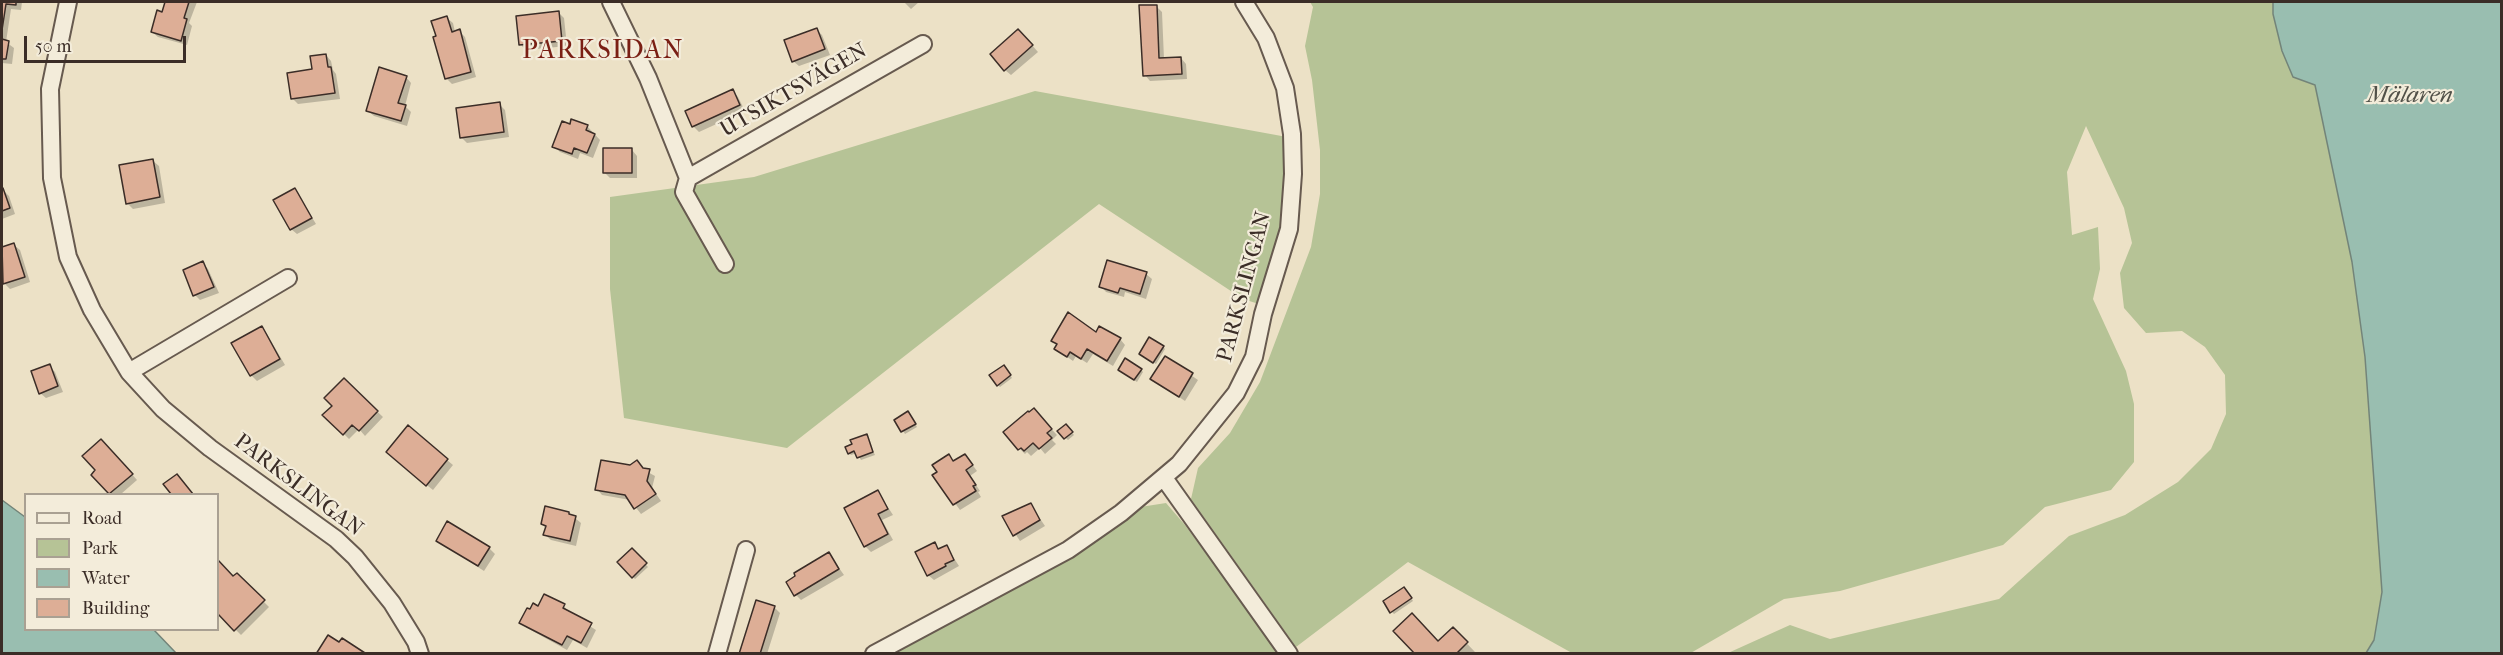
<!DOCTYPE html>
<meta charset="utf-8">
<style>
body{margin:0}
#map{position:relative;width:2503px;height:655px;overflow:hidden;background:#ece1c6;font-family:"IM FELL French Canon",serif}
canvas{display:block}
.frame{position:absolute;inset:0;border:3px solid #3b2d27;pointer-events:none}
.legend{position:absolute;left:24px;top:493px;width:195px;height:138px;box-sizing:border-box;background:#f3ecda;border:2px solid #a9a092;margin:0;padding:8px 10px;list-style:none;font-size:18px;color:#3b2d27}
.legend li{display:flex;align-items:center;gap:12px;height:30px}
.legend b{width:30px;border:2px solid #a9a092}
.scale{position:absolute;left:24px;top:36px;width:162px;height:27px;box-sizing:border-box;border:3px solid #3b2d27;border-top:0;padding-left:8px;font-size:18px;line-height:21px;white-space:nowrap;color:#3b2d27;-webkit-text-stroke:4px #f3ecda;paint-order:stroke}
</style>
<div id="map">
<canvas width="2503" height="655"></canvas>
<div class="frame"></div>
<ul class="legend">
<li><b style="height:8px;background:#f3ecda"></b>Road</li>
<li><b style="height:16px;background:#b6c396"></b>Park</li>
<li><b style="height:16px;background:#99beb0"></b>Water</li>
<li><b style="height:16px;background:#ddae96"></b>Building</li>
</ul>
<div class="scale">50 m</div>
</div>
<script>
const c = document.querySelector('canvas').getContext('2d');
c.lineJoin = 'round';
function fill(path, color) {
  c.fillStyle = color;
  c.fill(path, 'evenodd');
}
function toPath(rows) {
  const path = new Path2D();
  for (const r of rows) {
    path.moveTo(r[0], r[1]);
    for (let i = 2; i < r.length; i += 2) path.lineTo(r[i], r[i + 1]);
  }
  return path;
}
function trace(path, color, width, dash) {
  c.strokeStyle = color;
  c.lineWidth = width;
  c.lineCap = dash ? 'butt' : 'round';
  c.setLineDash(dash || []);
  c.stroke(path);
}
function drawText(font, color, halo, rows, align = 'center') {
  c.font = font + ' "IM FELL French Canon",serif';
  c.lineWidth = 4.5;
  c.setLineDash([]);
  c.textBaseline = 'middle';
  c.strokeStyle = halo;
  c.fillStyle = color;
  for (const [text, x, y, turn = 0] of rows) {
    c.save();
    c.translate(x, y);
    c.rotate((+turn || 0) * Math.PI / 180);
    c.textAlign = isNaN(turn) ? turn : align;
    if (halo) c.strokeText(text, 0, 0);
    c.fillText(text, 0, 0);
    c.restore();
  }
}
fill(toPath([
 [1310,2,2273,2,2273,14,2282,51,2315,85,2352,262,2365,357,2379,543,2382,592,2374,640,2366,653,1728,653,1790,625,1830,639,1999,599,2069,536,2125,515,2178,482,2211,449,2226,414,2225,375,2205,347,2182,331,2146,333,2124,308,2120,273,2132,243,2124,208,2086,126,2067,172,2072,235,2098,227,2100,269,2093,299,2126,371,2134,404,2134,462,2111,490,2045,507,2003,545,1840,591,1784,599,1689,654,1572,653,1408,562,1296,647,1191,499,1198,468,1230,433,1260,382,1311,247,1320,194,1320,150,1312,80,1305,46,1313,7],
 [1035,91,1287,137,1283,222,1262,305,1243,299,1099,204,787,448,624,418,610,289,610,197,754,177],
 [1166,503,1185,525,1279,653,892,654,1061,564,1134,508]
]), '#b6c396');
const water = toPath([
 [2273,2,2501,2,2501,653,2366,653,2374,640,2382,592,2365,357,2352,262,2315,85,2293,77,2282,51,2273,14,2273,2],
 [2,500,25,517,26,630,154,630,176,653,2,653,2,500]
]);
fill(water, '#99beb0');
trace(water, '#738479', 1.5);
fill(toPath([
 [2,2,22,2,21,10,11,9,6,42,14,48,12,64,2,63],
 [166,2,197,2,189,23,192,26,187,45,158,37,152,32,163,14],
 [904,2,919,2,911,9],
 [1156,6,1162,12,1164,59,1181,58,1186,64,1187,79,1150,81,1145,75],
 [559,13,564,18,567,46,526,50,520,44],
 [447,18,453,23,455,32,459,31,465,37,476,77,452,84,446,78,438,37],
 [816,29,822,35,830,55,799,66,793,61],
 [1024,36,1038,52,1011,75,1005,70],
 [326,55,331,61,333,70,336,74,340,99,298,104,292,98],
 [406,77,411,83,405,106,411,112,407,126,374,116,368,111],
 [733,91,738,97,745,111,699,132,693,126],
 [499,104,505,110,509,137,467,143,461,137],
 [570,125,587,126,600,140,593,158,580,153,578,159,560,152,554,146],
 [632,150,637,156,637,178,610,178,604,172],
 [153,161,159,166,165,203,133,209,127,203],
 [3,190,9,196,15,214,2,219],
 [295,190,316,224,297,234,291,229],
 [14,245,20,250,30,282,10,289,4,283,2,275,2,249],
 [203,263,208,269,219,293,200,300,195,295],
 [1146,274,1152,279,1146,299,1125,292,1124,297,1106,292,1101,286],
 [262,328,267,334,285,365,257,381,251,375],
 [1120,339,1125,345,1113,366,1093,354,1087,363,1076,356,1073,361,1056,349,1058,345,1053,340],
 [1163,347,1165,349,1156,364,1143,356],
 [1166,358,1198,380,1185,401,1152,379],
 [49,366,55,372,63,392,46,398,40,393],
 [1006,369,1012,378,1000,387,998,385],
 [1141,370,1143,372,1137,382,1122,372],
 [344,380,383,417,365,436,359,429,349,439,325,415,334,406],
 [910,415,917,427,905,434,896,420],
 [1039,416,1057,435,1052,440,1056,444,1045,454,1040,448,1031,456,1027,452,1025,454,1020,449],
 [1066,426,1074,435,1068,440,1059,432],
 [408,428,453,465,433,490,393,458],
 [866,436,875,455,861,460,857,453,851,455,849,453],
 [107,446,137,480,121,494,110,494,93,475],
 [965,455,977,471,970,476,980,491,978,492,981,497,960,510,934,475,939,472,949,456,955,462],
 [644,470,655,476,652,488,661,501,641,514,630,500,602,495,597,489],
 [878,492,893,515,882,520,893,540,871,552,865,546],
 [1030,504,1045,526,1020,541,1004,517],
 [569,513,581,523,576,546,551,540,545,535,546,528,542,524],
 [438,541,489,548,495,554,484,571],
 [934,544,940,550,946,546,959,566,934,580,928,575],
 [632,550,648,567,635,579,619,562],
 [829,554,844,575,801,600,796,595],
 [218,563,233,579,237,575,269,607,241,635,218,612],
 [1407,591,1413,601,1394,614,1392,612],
 [545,596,564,606,569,613,596,630,587,648,573,640,567,650,527,628,521,623,538,608],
 [774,607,780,613,767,654,740,654],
 [1453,629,1475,652,1474,654,1417,654,1439,643]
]), '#0003');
const building = toPath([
 [2,2,16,2,16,5,6,4,2,30,2,2],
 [165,2,189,2,184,18,187,19,181,41,151,32,157,10,162,12,165,2],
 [1139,5,1157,5,1159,58,1181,57,1182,74,1143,76,1139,5],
 [559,11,562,41,519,45,516,16,559,11],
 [447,16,452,32,460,29,471,72,445,79,433,37,436,36,431,21,447,16],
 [817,28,825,49,792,62,784,40,817,28],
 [1018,29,1033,45,1004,71,990,54,1018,29],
 [2,39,9,41,6,59,2,59,2,39],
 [326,54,328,67,331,67,335,93,291,99,287,73,312,69,310,56,326,54],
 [379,67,407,76,398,103,406,105,401,121,366,111,379,67],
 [733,89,740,105,692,127,685,111,733,89],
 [500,102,504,132,460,138,456,108,500,102],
 [571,119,588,125,586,130,595,134,587,153,574,148,572,154,552,147,562,121,570,124,571,119],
 [603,148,632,148,632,173,603,173,603,148],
 [153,159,160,197,126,204,119,165,153,159],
 [3,188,10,208,2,211,2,189,3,188],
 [295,188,312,218,290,230,273,200,295,188],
 [14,243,25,277,3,284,2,247,14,243],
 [1107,260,1147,272,1140,294,1120,288,1118,293,1099,287,1107,260],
 [203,261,214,287,193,296,183,270,203,261],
 [1068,312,1096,332,1099,326,1121,338,1107,361,1087,349,1081,359,1070,352,1067,357,1054,349,1057,344,1051,341,1068,312],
 [262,326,280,359,250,376,231,343,262,326],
 [1149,337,1164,346,1153,363,1139,354,1149,337],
 [1165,356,1193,373,1179,397,1150,379,1165,356],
 [1125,358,1142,369,1134,380,1118,370,1125,358],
 [50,364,58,386,39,394,31,371,50,364],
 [1004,365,1011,375,997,386,989,375,1004,365],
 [344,378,378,411,359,431,352,425,343,435,322,415,332,406,324,398,344,378],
 [1034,408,1052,429,1047,433,1052,438,1039,449,1033,443,1024,451,1021,448,1018,450,1003,432,1028,411,1029,412,1034,408],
 [908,411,916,424,901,432,894,420,908,411],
 [1066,424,1073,432,1064,439,1057,431,1066,424],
 [408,425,448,459,426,486,386,452,408,425],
 [867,434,873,452,857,458,854,451,848,454,845,447,852,444,850,440,867,434],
 [101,439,133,474,109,494,91,475,95,470,82,456,101,439],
 [949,454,953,461,965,454,973,465,966,470,976,485,973,486,976,491,953,505,932,475,937,472,932,465,949,454],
 [601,460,630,465,637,460,643,468,650,469,647,481,656,494,634,509,625,495,595,490,601,460],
 [177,474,193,494,171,494,163,484,177,474],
 [878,490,888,509,878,514,888,534,864,547,844,508,878,490],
 [1031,503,1040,520,1013,536,1002,516,1031,503],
 [545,506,569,512,569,514,576,516,570,541,543,535,546,526,541,524,545,506],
 [447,521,490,547,478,566,436,541,447,521],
 [935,542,938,549,947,545,954,560,945,564,946,566,927,576,915,552,935,542],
 [632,548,647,563,632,578,617,562,632,548],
 [829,552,839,569,794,596,786,582,795,576,794,573,829,552],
 [218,560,233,576,237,573,265,600,234,631,218,614,218,560],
 [1404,587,1412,598,1390,613,1383,601,1404,587],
 [544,594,565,604,563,608,592,623,581,643,567,636,562,645,519,623,527,608,530,609,533,603,538,606,544,594],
 [756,600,775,606,760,654,739,654,756,600],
 [1412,613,1438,641,1453,627,1468,642,1456,654,1415,654,1393,631,1412,613],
 [328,635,339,642,342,638,365,653,316,654,328,635]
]);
fill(building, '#ddae96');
trace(building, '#3b2d27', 1.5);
const street = toPath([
 [68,2,50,89,52,178,68,257,92,310,129,372,163,409,210,448,336,539,355,557,392,603,416,642,420,654],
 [611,2,648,78,688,178,684,192,725,264],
 [688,178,923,44],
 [129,372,288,278],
 [1164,478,1289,654],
 [717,654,746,550],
 [874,654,1068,550,1121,513,1179,464,1236,393,1254,357,1263,314,1289,229,1293,174,1292,134,1285,88,1266,38,1244,2]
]);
trace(street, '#675a4f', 20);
trace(street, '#f3ecda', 16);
drawText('22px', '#3b2d27', '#f3ecda', [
 ["UTSIKTSVÄGEN",794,91,-30],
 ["PARKSLINGAN",1245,287,-75],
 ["PARKSLINGAN",298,486,37]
]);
drawText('italic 24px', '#525149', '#f3ecda', [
 ["Mälaren",2410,96]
]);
c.letterSpacing = '1.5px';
drawText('26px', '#7a1f14', '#f3ecda', [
 ["PARKSIDAN",603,52]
]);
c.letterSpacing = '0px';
</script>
